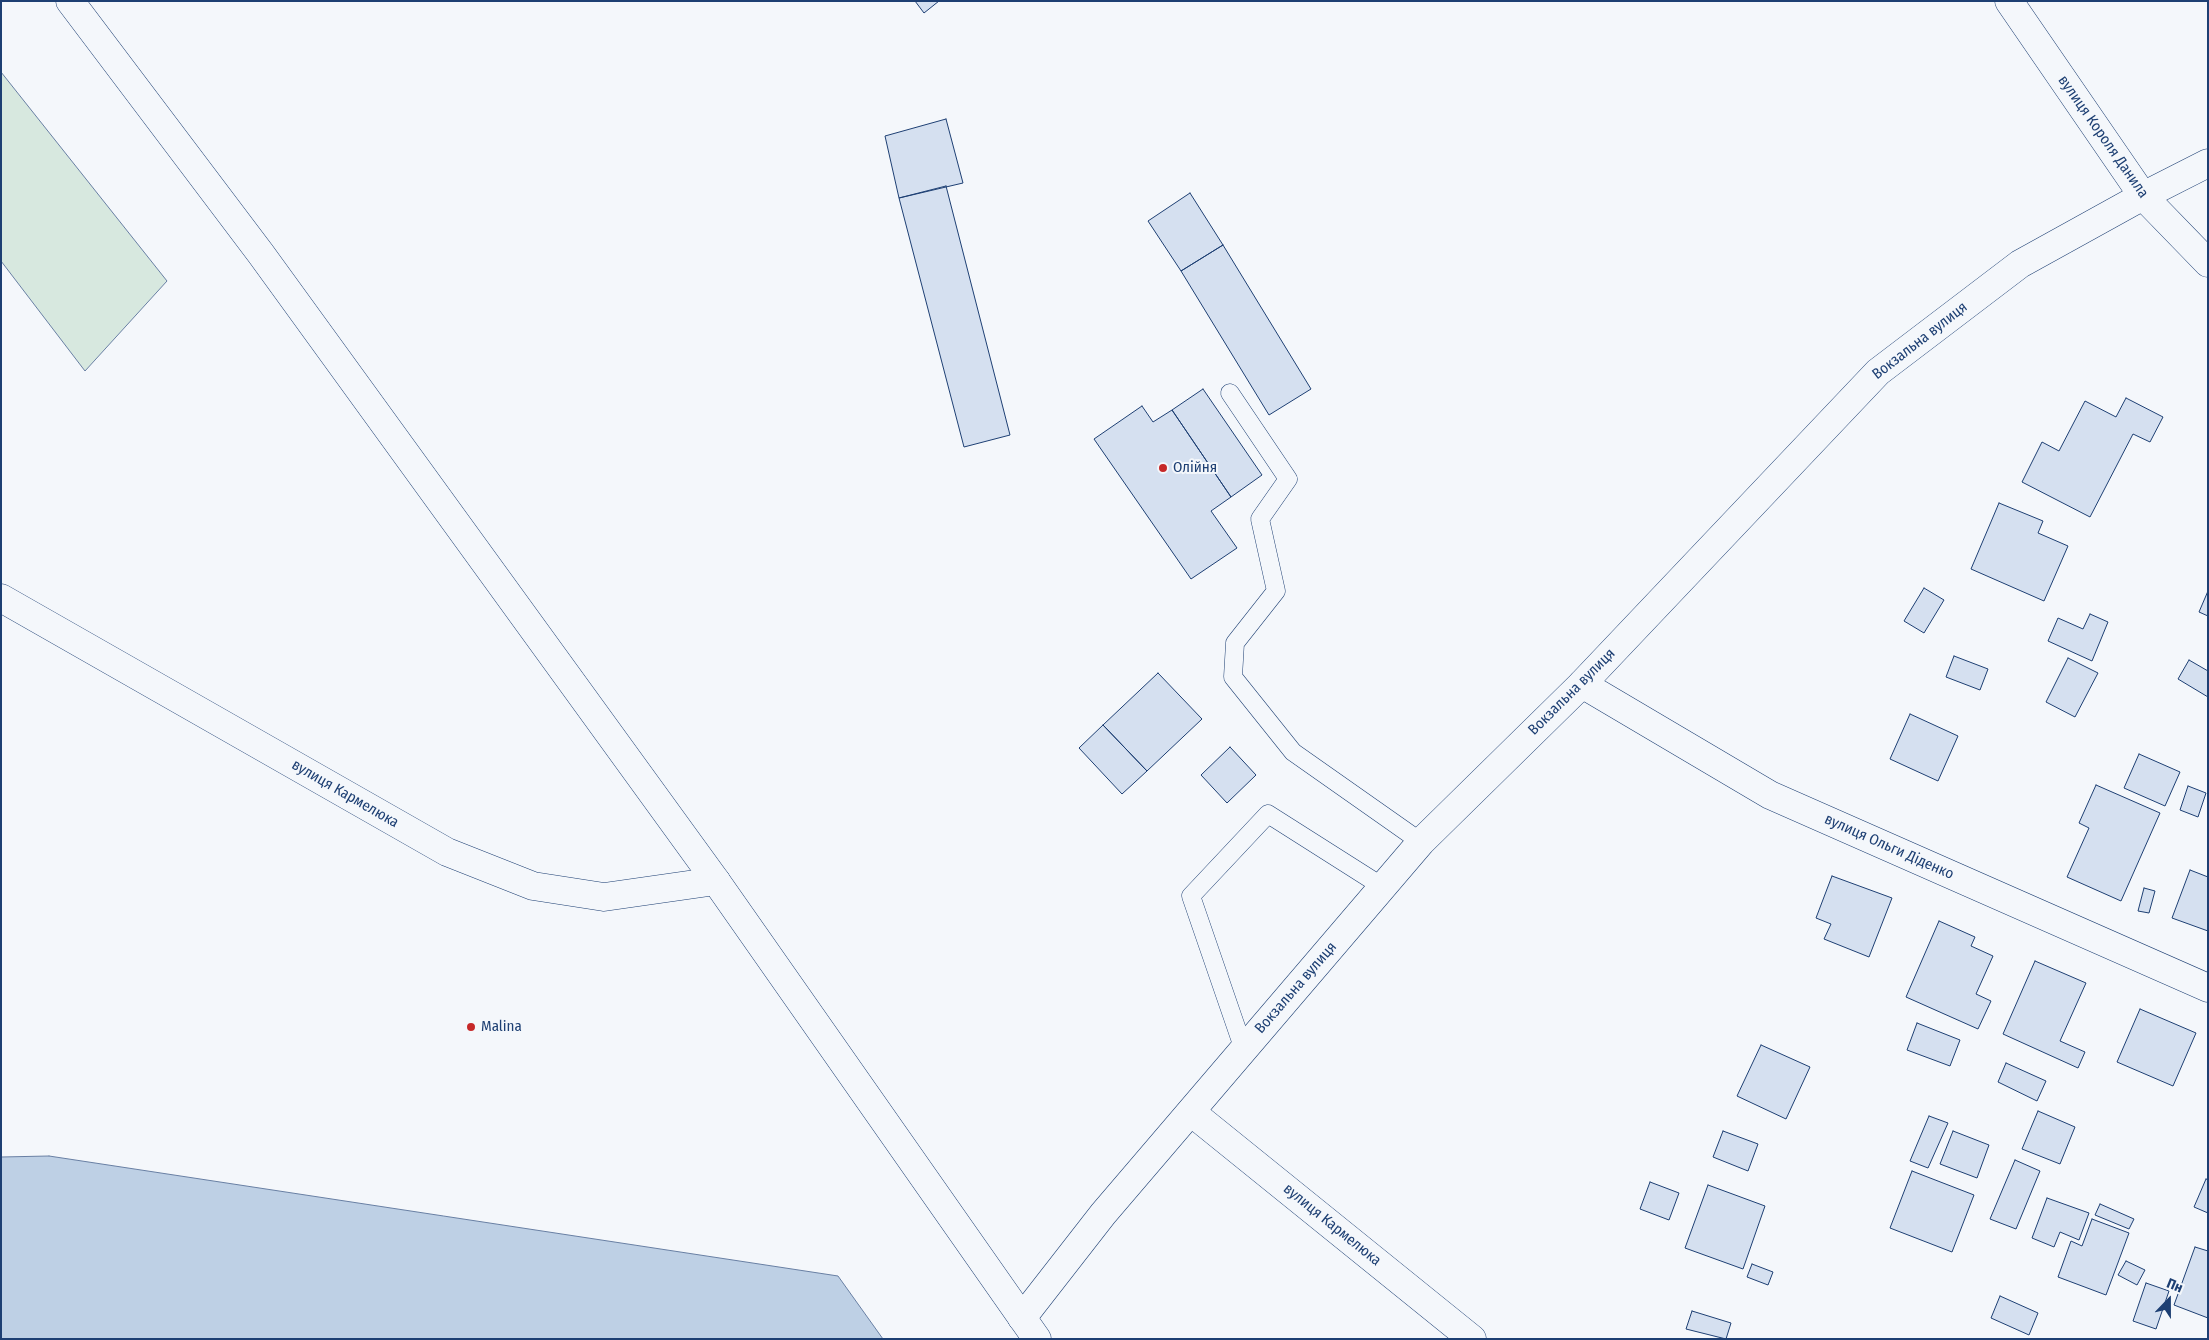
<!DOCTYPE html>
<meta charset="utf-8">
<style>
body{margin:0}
#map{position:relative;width:2209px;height:1340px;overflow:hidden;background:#f4f7fb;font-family:"Fira Sans Condensed",sans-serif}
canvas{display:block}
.frame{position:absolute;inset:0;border:2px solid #1d3f73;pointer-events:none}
.north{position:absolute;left:2144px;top:1275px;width:50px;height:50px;-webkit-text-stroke:4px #f4f7fb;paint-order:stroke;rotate:22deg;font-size:14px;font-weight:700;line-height:20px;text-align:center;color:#1d3f73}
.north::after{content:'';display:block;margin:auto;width:18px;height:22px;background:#1d3f73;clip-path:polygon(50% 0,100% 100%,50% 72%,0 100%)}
</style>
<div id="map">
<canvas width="2209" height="1340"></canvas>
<div class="frame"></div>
<div class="north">Пн</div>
</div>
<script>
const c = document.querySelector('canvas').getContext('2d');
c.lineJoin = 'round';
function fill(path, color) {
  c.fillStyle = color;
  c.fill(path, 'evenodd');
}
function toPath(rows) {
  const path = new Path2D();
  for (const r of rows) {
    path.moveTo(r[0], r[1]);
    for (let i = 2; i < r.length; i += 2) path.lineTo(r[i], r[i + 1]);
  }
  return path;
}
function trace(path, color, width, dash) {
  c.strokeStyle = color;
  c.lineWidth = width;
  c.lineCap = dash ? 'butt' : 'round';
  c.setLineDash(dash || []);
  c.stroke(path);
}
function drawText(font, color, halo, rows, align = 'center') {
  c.font = font + ' "Fira Sans Condensed",sans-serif';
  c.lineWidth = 4;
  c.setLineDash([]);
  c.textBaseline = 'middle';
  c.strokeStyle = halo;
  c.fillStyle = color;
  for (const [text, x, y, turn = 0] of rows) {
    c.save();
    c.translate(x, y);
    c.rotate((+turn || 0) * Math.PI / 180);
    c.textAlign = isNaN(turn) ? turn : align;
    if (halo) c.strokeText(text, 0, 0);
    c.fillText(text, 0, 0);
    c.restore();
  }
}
const green = toPath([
 [1,72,167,281,85,371,1,261,1,72]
]);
fill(green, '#d7e8df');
trace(green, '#687fa3', 1);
const water = toPath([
 [49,1156,838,1276,883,1339,1,1339,1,1157,49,1156]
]);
fill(water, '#bed0e5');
trace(water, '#687fa3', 1);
const building = toPath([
 [915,1,939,1,924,13,915,1],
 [946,119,963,183,899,198,885,136,946,119],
 [946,186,1010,435,964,447,899,198,946,186],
 [1190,193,1223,245,1181,271,1148,221,1190,193],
 [1223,245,1311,389,1269,415,1181,271,1223,245],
 [1203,389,1262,475,1231,497,1172,410,1203,389],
 [2126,398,2163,417,2150,442,2133,434,2090,517,2022,482,2042,442,2059,451,2085,401,2116,417,2126,398],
 [1142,406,1153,422,1172,410,1231,497,1211,511,1237,548,1191,579,1094,439,1142,406],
 [1999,503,2043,521,2038,533,2068,546,2044,601,1971,569,1999,503],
 [1924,588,1944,600,1924,633,1904,621,1924,588],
 [2208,591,2208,616,2199,612,2208,591],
 [2090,614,2108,622,2092,661,2048,641,2058,618,2083,629,2090,614],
 [1954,656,1988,669,1980,690,1946,677,1954,656],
 [2068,658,2098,673,2075,717,2046,702,2068,658],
 [2189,660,2208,671,2208,697,2178,679,2189,660],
 [1158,673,1202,719,1147,771,1103,725,1158,673],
 [1910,714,1958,736,1938,781,1890,759,1910,714],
 [1103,725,1147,771,1122,794,1079,748,1103,725],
 [1230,747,1256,775,1227,803,1201,775,1230,747],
 [2139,754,2180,772,2165,806,2124,788,2139,754],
 [2096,785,2160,813,2121,901,2067,877,2089,828,2079,823,2096,785],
 [2188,786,2206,793,2198,817,2180,810,2188,786],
 [2190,870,2208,877,2208,931,2172,918,2190,870],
 [1832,876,1892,898,1869,957,1824,939,1831,924,1816,918,1832,876],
 [2144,888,2155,891,2149,913,2138,911,2144,888],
 [1939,921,1975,937,1971,946,1993,956,1976,994,1991,1001,1978,1029,1906,997,1939,921],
 [2035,961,2086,983,2060,1041,2085,1052,2078,1068,2003,1034,2035,961],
 [2140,1009,2196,1033,2173,1086,2117,1062,2140,1009],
 [1917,1023,1960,1040,1950,1066,1907,1050,1917,1023],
 [1761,1045,1810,1067,1786,1119,1737,1096,1761,1045],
 [2006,1063,2046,1081,2037,1101,1998,1082,2006,1063],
 [2038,1111,2075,1127,2060,1164,2022,1149,2038,1111],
 [1929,1116,1948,1123,1928,1168,1910,1161,1929,1116],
 [1723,1131,1758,1144,1748,1171,1713,1157,1723,1131],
 [1953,1131,1989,1145,1977,1178,1940,1164,1953,1131],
 [2015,1160,2040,1171,2016,1229,1990,1219,2015,1160],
 [1912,1171,1974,1195,1952,1252,1890,1228,1912,1171],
 [2206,1179,2208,1180,2208,1213,2194,1207,2206,1179],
 [1650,1182,1679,1193,1669,1220,1640,1209,1650,1182],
 [1708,1185,1765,1206,1743,1269,1685,1248,1708,1185],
 [2047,1198,2089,1213,2079,1240,2060,1232,2054,1247,2032,1238,2047,1198],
 [2100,1204,2134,1219,2129,1229,2095,1215,2100,1204],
 [2092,1219,2129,1233,2106,1295,2058,1277,2071,1241,2082,1246,2092,1219],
 [2195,1247,2208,1251,2208,1318,2174,1305,2195,1247],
 [2126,1261,2145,1270,2137,1285,2118,1275,2126,1261],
 [1752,1264,1773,1272,1768,1285,1747,1277,1752,1264],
 [2146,1283,2169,1291,2156,1329,2133,1321,2146,1283],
 [2000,1296,2038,1313,2029,1335,1991,1318,2000,1296],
 [1692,1311,1731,1323,1726,1339,1686,1329,1692,1311]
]);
fill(building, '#d5e0f0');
trace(building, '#1d3f73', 1);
const lane = toPath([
 [1230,393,1288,479,1260,519,1276,591,1235,643,1233,677,1293,752,1421,842],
 [1244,1050,1191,896,1268,814,1383,887]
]);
const street = toPath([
 [2009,1,2143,196,2208,163],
 [1,598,447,852,533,886,604,897,716,881],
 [1582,684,1770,795,2208,988],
 [1191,1112,1472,1339]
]);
const secondary = toPath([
 [1022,1318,1103,1214,1421,842,1582,684,1878,372,2020,264,2143,196,2208,263]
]);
const highway = toPath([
 [70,1,261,254,716,881,1037,1339]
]);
trace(lane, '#1d3f73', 19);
trace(street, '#1d3f73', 29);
trace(secondary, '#1d3f73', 29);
trace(highway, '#1d3f73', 29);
trace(lane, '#f4f7fb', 18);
trace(street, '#f4f7fb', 28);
trace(secondary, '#f4f7fb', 28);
trace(highway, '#f4f7fb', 28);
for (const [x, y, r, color] of [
 [1163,468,5,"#c62828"],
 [471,1027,5,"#c62828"]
]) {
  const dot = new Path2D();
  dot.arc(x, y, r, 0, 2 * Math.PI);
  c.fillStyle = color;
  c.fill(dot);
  trace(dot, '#f4f7fb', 2);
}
drawText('15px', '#1d3f73', '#f4f7fb', [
 ["вулиця Короля Данила",2103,137,55],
 ["Вокзальна вулиця",1920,341,-38],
 ["Вокзальна вулиця",1572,692,-45],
 ["вулиця Кармелюка",345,794,30],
 ["вулиця Ольги Діденко",1889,847,24],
 ["Вокзальна вулиця",1296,988,-49],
 ["вулиця Кармелюка",1332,1225,39]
]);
drawText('15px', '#1d3f73', '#f4f7fb', [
 ["Олійня",1173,468],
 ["Malina",481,1027]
], 'left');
</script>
